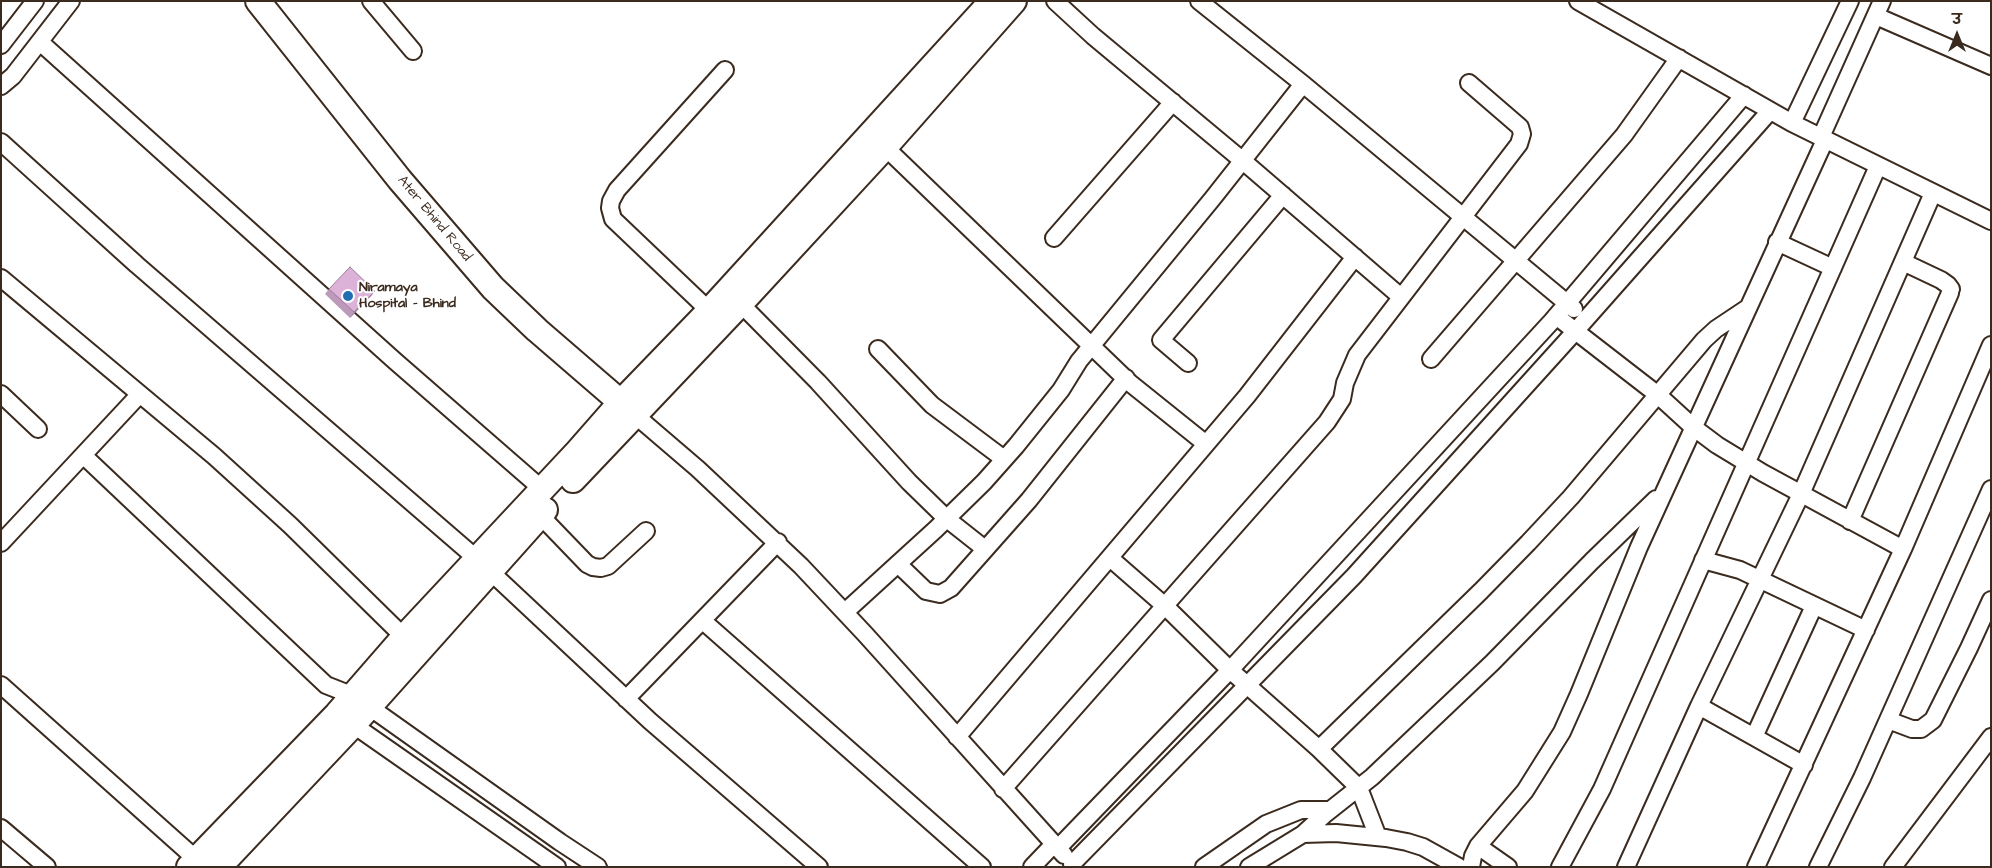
<!DOCTYPE html>
<meta charset="utf-8">
<style>
body{margin:0}
#map{position:relative;width:1992px;height:868px;overflow:hidden;background:#fff;font-family:"Architects Daughter","Playpen Sans Deva",sans-serif}
canvas{display:block}
.frame{position:absolute;inset:0;border:2px solid #3b2a1e;pointer-events:none}
.north{position:absolute;left:1932px;top:10px;width:50px;height:50px;-webkit-text-stroke:4px #fff;paint-order:stroke;rotate:0deg;font-size:14px;font-weight:700;line-height:20px;text-align:center;color:#3b2a1e}
.north::after{content:'';display:block;margin:auto;width:18px;height:22px;background:#3b2a1e;clip-path:polygon(50% 0,100% 100%,50% 72%,0 100%)}
</style>
<div id="map">
<canvas width="1992" height="868"></canvas>
<div class="frame"></div>
<div class="north">उ</div>
</div>
<script>
const c = document.querySelector('canvas').getContext('2d');
c.lineJoin = 'round';
function toPath(rows) {
  const path = new Path2D();
  for (const r of rows) {
    path.moveTo(r[0], r[1]);
    for (let i = 2; i < r.length; i += 2) path.lineTo(r[i], r[i + 1]);
  }
  return path;
}
function trace(path, color, width, dash) {
  c.strokeStyle = color;
  c.lineWidth = width;
  c.lineCap = dash ? 'butt' : 'round';
  c.setLineDash(dash || []);
  c.stroke(path);
}
function fill(path, color) {
  c.fillStyle = color;
  c.fill(path, 'evenodd');
}
function drawText(font, color, halo, rows, align = 'center') {
  c.font = font + ' "Architects Daughter",sans-serif';
  c.lineWidth = 4;
  c.setLineDash([]);
  c.textBaseline = 'middle';
  c.strokeStyle = halo;
  c.fillStyle = color;
  for (const [text, x, y, turn = 0] of rows) {
    c.save();
    c.translate(x, y);
    c.rotate((+turn || 0) * Math.PI / 180);
    c.textAlign = isNaN(turn) ? turn : align;
    if (halo) c.strokeText(text, 0, 0);
    c.fillText(text, 0, 0);
    c.restore();
  }
}
const minor = toPath([
 [371,1,413,51],
 [1055,1,1093,36,1243,161,1401,297],
 [1199,1,1303,84,1574,309],
 [1578,1,1792,123,1850,1],
 [1876,16,1991,66],
 [40,42,395,361,542,489],
 [1,45,35,1],
 [1,86,13,76,71,1],
 [1792,123,1991,221],
 [1821,137,1882,1],
 [1,142,137,265,477,559,650,721,819,867],
 [885,147,1130,383,1206,444],
 [1054,238,1173,102],
 [1777,242,1833,268],
 [1903,262,1941,280,1948,285,1951,289],
 [1,278,214,456,290,525,404,637],
 [733,296,818,382,909,482,947,519,985,549],
 [1556,316,1658,395,1693,427,1717,445,1763,473,1903,549],
 [717,318,613,219,610,208,611,201,617,190,725,70],
 [878,349,932,405,1004,459],
 [1431,359,1624,135,1679,58],
 [1188,363,1161,340,1283,195],
 [1,394,38,429],
 [635,415,698,469,801,566,865,634,1064,855],
 [84,456,326,685,354,696,560,842,598,867],
 [534,509,587,564,593,567,601,568,608,566,646,531],
 [1850,521,1950,293],
 [1,543,140,394],
 [1110,558,1165,606,1230,670,1319,749,1359,788,1378,837],
 [1703,560,1740,570,1866,630],
 [898,564,926,591,940,594,951,588,1029,500,1126,378],
 [845,612,936,529,984,482,1016,446,1061,390,1079,361,1213,198,1303,84],
 [703,621,982,867],
 [1,685,196,859],
 [626,699,778,542],
 [1699,706,1804,765],
 [345,719,557,867],
 [1888,720,1912,729,1921,729,1933,720,1969,648,1991,600],
 [957,737,1247,396,1355,257],
 [1754,737,1814,606],
 [1319,749,1481,591,1528,543,1571,497,1704,340,1716,329,1746,309],
 [1003,789,1327,422,1342,399,1345,383,1357,355,1519,144,1522,134,1520,127,1469,83],
 [1,828,47,867],
 [1303,834,1336,833,1386,838,1407,842,1423,847,1459,867],
 [1478,846,1508,867],
 [1058,848,1230,670,1552,321,1744,95],
 [1072,864,1354,576,1571,336,1770,111],
 [1032,867,1054,844],
 [1204,867,1266,824,1301,810,1330,810],
 [1249,867,1303,834,1324,815,1372,777,1492,663,1592,561,1656,499],
 [1471,867,1473,856,1478,846,1525,791,1562,732,1579,694,1639,547,1825,140],
 [1560,867,1602,789,1878,166],
 [1626,867,1699,706,1801,494,1933,193],
 [1756,867,1903,549,1991,345],
 [1818,867,1862,778,1991,489],
 [1893,867,1991,737]
]);
const highway = toPath([
 [258,1,400,180,493,288,537,330,632,412],
 [573,480,741,303,885,147,1014,1],
 [189,867,337,714,404,637,578,451,621,402,709,311,992,1],
 [219,867,353,725,545,510]
]);
trace(minor, '#3b2a1e', 20);
trace(highway, '#3b2a1e', 28);
trace(minor, '#fff', 16);
trace(highway, '#fff', 24);
fill(toPath([
 [329,289,375,291,371,296,350,318,325,294]
]), '#bd99ba');
fill(toPath([
 [375,291,371,296,350,318,354,312]
]), '#9a7d97');
const building = toPath([
 [350,267,375,291,354,312,329,289,350,267]
]);
fill(building, '#dcb2d8');
trace(building, '#9a7d97', 1);
for (const [x, y, r, color] of [
 [348,296,6,"#1f6fb2"]
]) {
  const dot = new Path2D();
  dot.arc(x, y, r, 0, 2 * Math.PI);
  c.fillStyle = color;
  c.fill(dot);
  trace(dot, '#fff', 2);
}
drawText('14px', '#3b2a1e', '#fff', [
 ["Ater Bhind Road",434,219,50]
]);
drawText('bold 14px', '#3b2a1e', '#fff', [
 ["Niramaya",359,288],
 ["Hospital - Bhind",359,304]
], 'left');
</script>
